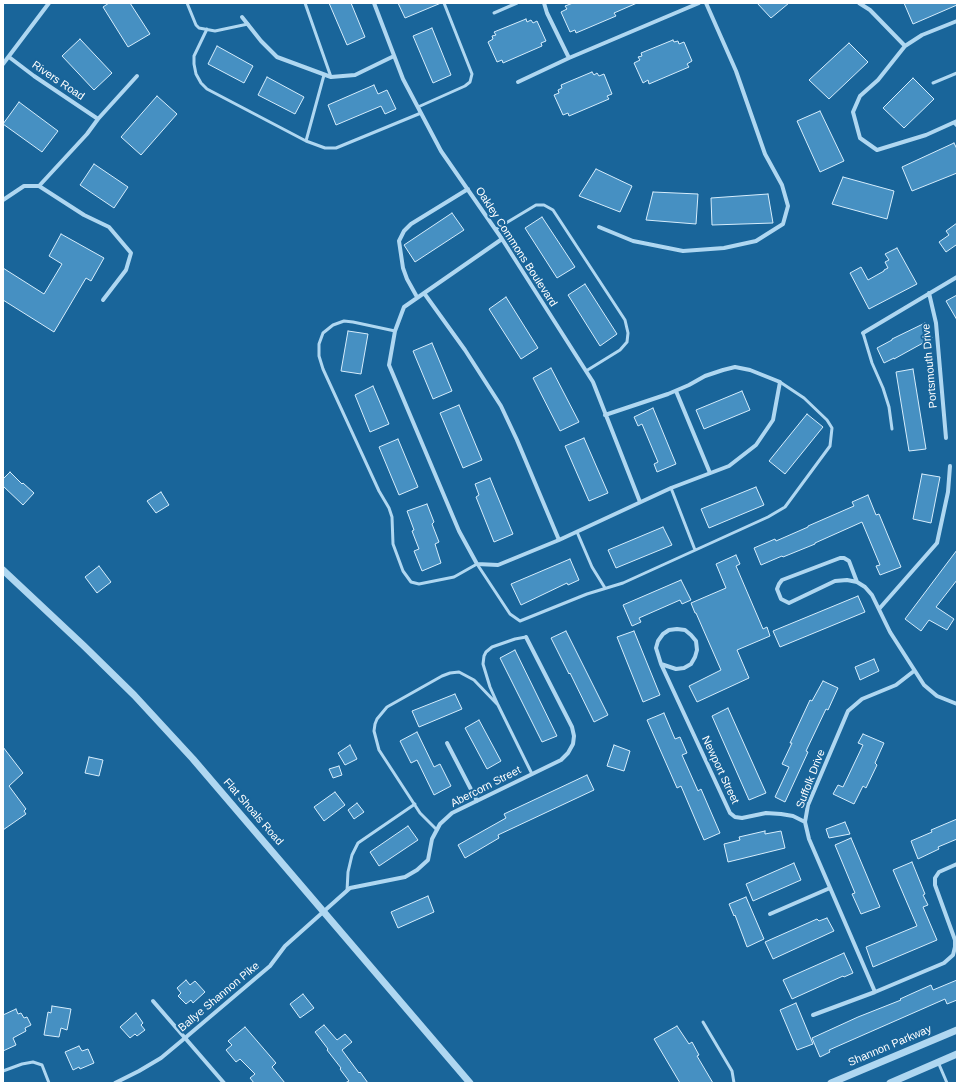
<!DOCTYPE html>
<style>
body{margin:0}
#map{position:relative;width:960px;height:1086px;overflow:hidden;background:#19659a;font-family:Arial,sans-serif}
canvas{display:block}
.frame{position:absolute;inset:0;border:4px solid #fff;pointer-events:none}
</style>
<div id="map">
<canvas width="960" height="1086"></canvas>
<div class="frame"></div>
</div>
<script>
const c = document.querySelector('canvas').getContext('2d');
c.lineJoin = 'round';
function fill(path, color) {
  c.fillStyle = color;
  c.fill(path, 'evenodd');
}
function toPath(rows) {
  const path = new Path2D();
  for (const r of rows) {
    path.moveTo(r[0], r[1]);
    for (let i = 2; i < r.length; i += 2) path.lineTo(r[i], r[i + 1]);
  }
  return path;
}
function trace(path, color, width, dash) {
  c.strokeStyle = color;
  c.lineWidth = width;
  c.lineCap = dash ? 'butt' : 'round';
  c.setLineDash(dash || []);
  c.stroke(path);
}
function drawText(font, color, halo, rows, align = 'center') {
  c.font = font + ' Arial,sans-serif';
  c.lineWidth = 4;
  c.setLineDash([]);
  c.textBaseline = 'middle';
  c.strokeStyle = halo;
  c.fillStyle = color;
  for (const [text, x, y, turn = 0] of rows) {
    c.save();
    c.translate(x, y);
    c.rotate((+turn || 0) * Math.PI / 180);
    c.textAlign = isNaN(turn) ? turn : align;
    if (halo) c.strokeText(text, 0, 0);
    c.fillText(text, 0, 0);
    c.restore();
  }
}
const building = toPath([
 [109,3,130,3,150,34,128,47,103,7,109,3],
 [329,3,351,3,365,37,347,45,329,3],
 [398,3,441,3,405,18,398,3],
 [573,3,637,3,614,13,616,16,576,33,575,30,570,32,561,12,567,9,565,6,573,3],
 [757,3,789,3,771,18,757,3],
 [904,3,957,3,957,5,913,24,904,3],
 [526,19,527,22,531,20,533,23,537,21,546,41,541,43,542,46,503,63,502,60,497,62,488,42,493,39,492,36,496,35,494,32,526,19],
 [432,28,451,75,433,83,413,36,432,28],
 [80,39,112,73,94,90,62,56,80,39],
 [673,40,674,42,678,41,679,44,684,42,692,61,687,64,689,67,649,84,648,80,643,83,634,63,640,60,638,57,642,56,641,53,673,40],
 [849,43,868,62,829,99,809,80,849,43],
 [217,46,253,66,244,83,208,64,217,46],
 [592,72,594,75,597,73,599,76,604,74,612,94,607,96,609,99,569,116,568,113,563,115,554,95,559,93,558,90,562,88,561,85,592,72],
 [267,77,304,97,295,114,258,95,267,77],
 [913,78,934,99,904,128,883,108,913,78],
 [374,85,378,94,387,90,396,109,385,114,381,106,336,125,328,105,374,85],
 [157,96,177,114,141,155,121,137,157,96],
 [19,102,58,131,42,152,3,124,19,102],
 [820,111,844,161,820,172,797,121,820,111],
 [954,143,957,149,957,173,912,191,902,167,954,143],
 [94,164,128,187,114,208,80,185,94,164],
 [596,169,632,186,620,212,579,196,596,169],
 [843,177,894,191,887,219,832,204,843,177],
 [653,192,698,194,696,224,646,220,653,192],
 [768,194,773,223,712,225,711,198,768,194],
 [452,213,464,230,415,262,404,245,452,213],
 [542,217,575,267,557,278,525,228,542,217],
 [957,223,957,246,956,245,946,252,939,242,949,235,946,231,957,223],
 [61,234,104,258,91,281,86,278,54,332,3,300,3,268,44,294,62,264,49,256,61,234],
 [897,248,917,284,869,309,850,273,861,267,868,280,884,271,884,270,888,268,885,262,889,260,885,254,897,248],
 [585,284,617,334,600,346,568,295,585,284],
 [957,295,957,320,946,301,957,295],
 [506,297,538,348,521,359,489,309,506,297],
 [925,323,932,338,894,359,894,358,884,363,877,348,892,340,892,339,925,323],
 [348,331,368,334,361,374,341,371,348,331],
 [432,343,452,391,433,399,413,351,432,343],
 [551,368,579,422,560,431,533,378,551,368],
 [913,369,926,449,909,451,896,372,913,369],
 [373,386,389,424,370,432,355,395,373,386],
 [742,391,750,410,704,429,696,410,742,391],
 [459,405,482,460,463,468,440,413,459,405],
 [653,408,676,464,657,472,654,464,658,462,642,424,638,426,634,417,653,408],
 [807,414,823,427,785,474,769,461,807,414],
 [584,438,608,493,589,501,565,446,584,438],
 [398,439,418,487,399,495,379,447,398,439],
 [10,472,22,484,23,483,34,493,23,505,3,486,3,479,10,472],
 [922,474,940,477,931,523,913,519,922,474],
 [490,478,513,534,494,542,476,497,479,495,475,484,490,478],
 [756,487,764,505,709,528,701,509,756,487],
 [161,492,169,505,156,513,147,501,161,492],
 [868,495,876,515,879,514,901,567,880,575,876,566,880,565,862,522,815,543,815,544,783,557,782,556,761,565,754,548,775,539,776,541,808,527,808,526,854,506,852,502,868,495],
 [427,504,434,522,432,524,439,542,435,544,441,563,422,571,414,551,419,549,412,531,414,530,407,511,427,504],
 [663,527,672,545,616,568,608,550,663,527],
 [957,550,957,580,936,607,954,619,947,630,929,620,921,631,905,619,957,550],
 [736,555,740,564,736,566,763,629,767,627,770,636,737,650,749,678,697,702,689,686,721,670,696,613,695,613,691,603,726,588,716,564,736,555],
 [570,559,579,580,568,585,567,583,521,605,511,584,570,559],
 [99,566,111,582,97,593,85,577,99,566],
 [681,580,691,600,682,604,680,600,639,618,641,622,632,626,623,605,681,580],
 [858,596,865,612,780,647,773,631,858,596],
 [566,631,608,715,594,722,570,673,569,674,551,638,566,631],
 [634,631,660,695,643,702,617,637,634,631],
 [515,650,557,736,542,742,500,658,515,650],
 [874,659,879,671,860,680,855,667,874,659],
 [823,681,838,688,828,710,826,709,806,751,808,752,785,802,775,797,789,767,782,764,792,743,790,743,810,700,812,701,823,681],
 [455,694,462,709,419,727,412,711,455,694],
 [728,708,766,793,749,800,712,716,728,708],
 [664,713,675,739,680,737,687,753,682,755,698,791,701,789,720,833,704,840,681,786,677,788,647,720,664,713],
 [479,720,501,761,487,769,465,728,479,720],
 [417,732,434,767,440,764,451,786,434,795,417,760,411,763,400,741,417,732],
 [863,734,884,743,875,763,877,765,866,788,863,786,854,804,833,794,838,785,843,787,863,745,858,743,863,734],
 [350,745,357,759,345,765,338,753,350,745],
 [614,745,630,751,624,771,607,766,614,745],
 [3,747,23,773,9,786,26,809,24,811,26,814,3,830,3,747],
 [89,757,103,760,99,776,85,773,89,757],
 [339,766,342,775,333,778,329,769,339,766],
 [587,775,594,790,498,835,499,838,465,858,458,845,506,818,504,814,587,775],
 [335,792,345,805,324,821,314,807,335,792],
 [357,803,364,812,354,819,348,810,357,803],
 [957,819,957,839,938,847,939,849,918,859,911,841,932,832,931,830,957,819],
 [845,822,850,834,829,838,826,829,845,822],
 [408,826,418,840,379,866,370,852,408,826],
 [765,831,765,834,781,831,785,848,728,862,724,844,740,840,739,837,765,831],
 [851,838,880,907,861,914,852,894,855,893,835,845,851,838],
 [912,862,925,894,923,895,928,905,923,907,937,940,873,967,866,947,917,926,893,870,912,862],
 [794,863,801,880,753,901,746,884,794,863],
 [428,896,434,912,398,928,391,912,428,896],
 [746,897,764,939,747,947,735,915,734,916,729,904,746,897],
 [827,918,834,931,773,959,765,942,817,919,819,921,827,918],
 [844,953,853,973,844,977,843,976,792,999,783,980,844,953],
 [186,980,190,985,195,981,205,992,193,1003,191,1000,186,1004,178,996,181,993,177,988,186,980],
 [957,980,957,1000,947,1004,945,999,829,1050,830,1052,820,1057,812,1038,858,1017,901,1000,900,999,911,994,931,985,933,990,957,980],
 [303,994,314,1008,300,1018,290,1004,303,994],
 [796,1003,813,1044,797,1050,780,1010,796,1003],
 [52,1006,71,1009,67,1030,61,1028,59,1037,44,1035,48,1012,51,1013,52,1006],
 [16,1009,18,1014,21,1013,24,1018,27,1017,31,1025,25,1028,26,1031,13,1038,16,1045,3,1051,3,1015,16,1009],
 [136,1013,143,1023,141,1025,145,1030,137,1036,135,1034,130,1038,120,1027,136,1013],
 [324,1025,337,1040,345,1034,352,1042,342,1050,359,1073,360,1072,368,1083,345,1083,349,1081,340,1069,341,1068,327,1050,328,1049,315,1032,324,1025],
 [677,1026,689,1044,692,1042,699,1055,697,1056,713,1083,680,1083,654,1039,677,1026],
 [245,1027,276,1063,272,1067,285,1083,254,1083,250,1078,255,1074,240,1059,236,1062,226,1050,232,1045,228,1041,245,1027],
 [79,1046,82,1051,88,1049,94,1063,80,1069,79,1067,73,1070,65,1052,79,1046]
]);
fill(building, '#4690c2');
trace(building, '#d6edfc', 1);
trace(toPath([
 [187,3,196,25,199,28,215,31,248,24],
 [305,3,331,77],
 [494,13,517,3],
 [207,29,194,56,194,64,196,74,201,83,207,89,306,141,325,148,336,148,421,113],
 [933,83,957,73],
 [418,107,465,86,470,82,472,74,444,3],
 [954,123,957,126],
 [306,141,324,75],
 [496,229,536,205,544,205,553,210,625,320,628,333,627,342,620,350,586,371],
 [395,331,353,322,344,321,333,325,323,333,319,344,319,356,323,369,379,491,389,508,392,517,393,544,403,571,411,582,419,584,454,577,477,564,510,614,520,621,587,594,623,583,768,517,785,507,830,446,832,428,827,420,804,398,780,382],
 [863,333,872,363,883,388,889,407,892,429],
 [671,488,695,550],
 [577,532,592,567,605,588],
 [526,637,515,639,492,647,486,652,484,656,483,664,490,687,498,705,532,774],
 [437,830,420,813,379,750,374,731,375,724,377,719,387,707,442,676,450,673,459,672,474,680,498,705],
 [347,891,348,872,352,855,358,843,415,804],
 [703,1022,732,1071,734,1083],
 [938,1062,947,1083],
 [3,1071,22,1064,33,1062,42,1065,49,1083]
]), '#afd7f1', 3);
trace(toPath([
 [374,3,403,79,441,151,502,239,593,382,640,502],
 [544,3,547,13,569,58,699,3],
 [859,3,870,10,905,46],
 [242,17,261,41,277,57,331,77,355,75,394,56],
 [957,21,922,35,905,46,878,80,860,96,853,112,860,138,877,150,926,135,957,121],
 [9,57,34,76,98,119],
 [3,64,49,3],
 [518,82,569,58],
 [39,186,87,134,98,119,137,76],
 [3,200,24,186,39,186,84,215,109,227,131,253,126,270,103,300],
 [599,227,633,241,683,251,724,248,756,241,783,224,788,206,782,185,765,154,736,71,706,3],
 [502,239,404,307,395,331,389,365,459,531,477,564,498,565,559,540,671,488,729,466,756,445,773,420,780,382,750,370,735,367,723,370,705,376,689,385,668,394,605,415],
 [424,293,465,350,501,406,517,440,559,540],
 [929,293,936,323,946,438],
 [417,297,407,279,403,268,399,241,404,231,411,224,468,189],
 [863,333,957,277],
 [676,391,710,473],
 [840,558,844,558,849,561,857,582,847,580,835,581,789,603,781,599,777,589,779,584,782,580,840,558],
 [857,582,865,587,872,595,890,632,924,685,937,696,957,704],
 [879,609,937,543,948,492,950,466],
 [677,629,685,630,691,635,696,641,697,650,695,657,691,664,684,668,676,669,661,664,656,648,658,641,663,634,669,630,677,629],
 [661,664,730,813,735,817,742,818,766,813,781,814,793,816,805,822],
 [447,743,477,801],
 [770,914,830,888],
 [875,992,809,839,805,822,808,805,848,711,862,699,896,685,914,671],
 [153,1001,224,1083],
 [813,1015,875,992,944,963,953,955,955,947,955,940,935,885,935,878,939,872,957,864],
 [115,1083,139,1071,161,1058,185,1038,270,966,285,946,350,888,405,877,417,870,428,860,432,839,440,824,452,813,561,760,568,753,573,744,574,736,572,727,526,637]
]), '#afd7f1', 4);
trace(toPath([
 [3,570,84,646,134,695,193,759,470,1083],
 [831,1083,957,1030],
 [890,1083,957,1054]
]), '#afd7f1', 7);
drawText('11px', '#fff', '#19659a', [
 ["Rivers Road",58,81,34],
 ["Oakley Commons Boulevard",516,247,57],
 ["Portsmouth Drive",930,366,-95],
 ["Newport Street",720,770,65],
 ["Suffolk Drive",811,779,-69],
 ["Abercorn Street",486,787,-27],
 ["Flat Shoals Road",253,812,49],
 ["Ballye Shannon Pike",219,997,-40],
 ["Shannon Parkway",890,1046,-23]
]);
</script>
